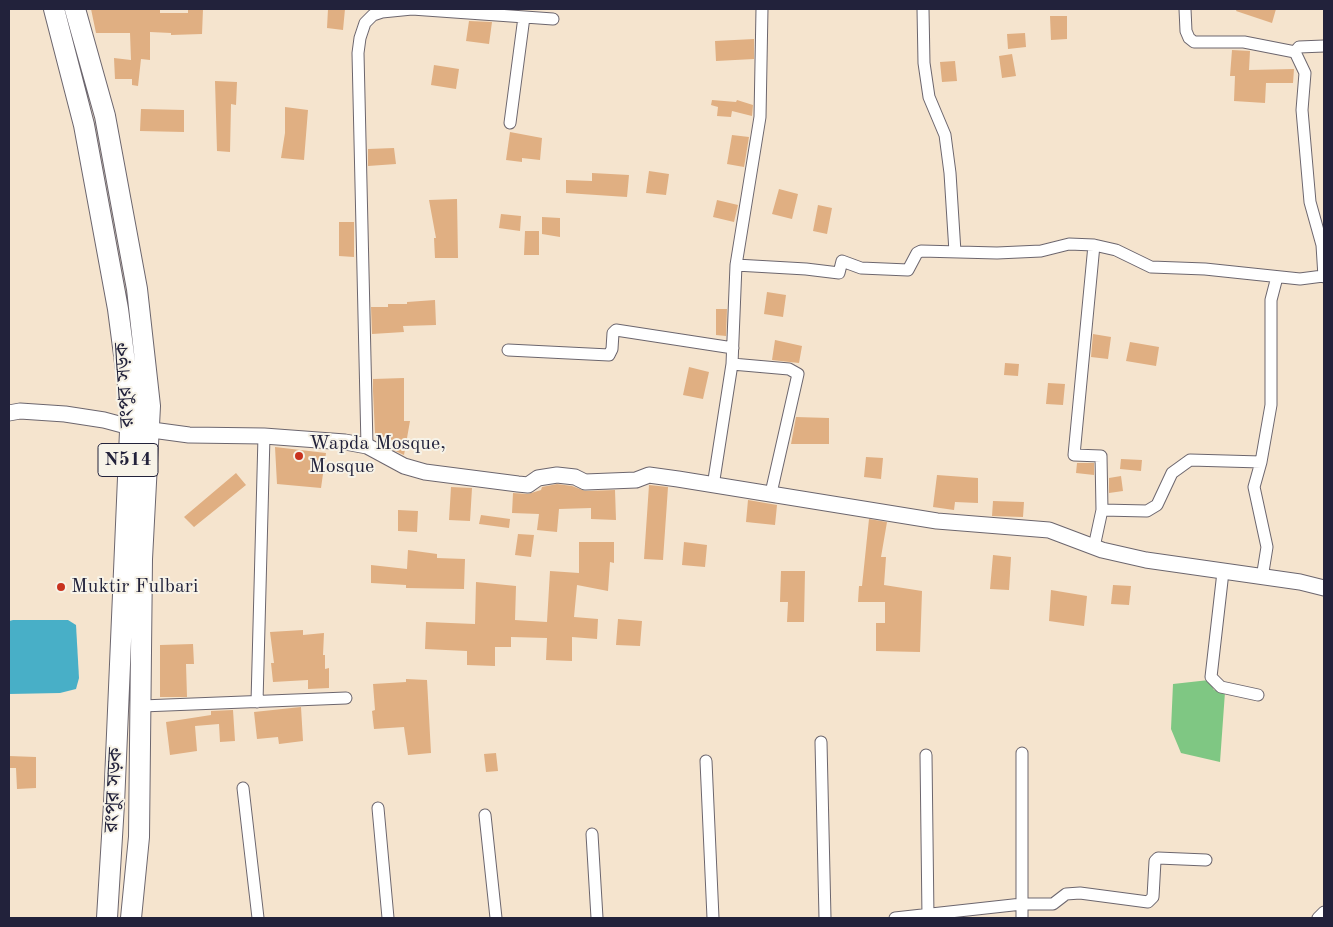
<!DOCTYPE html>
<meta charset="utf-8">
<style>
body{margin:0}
#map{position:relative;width:1333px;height:927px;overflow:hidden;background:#f5e4ce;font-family:"Old Standard TT",serif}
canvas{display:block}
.frame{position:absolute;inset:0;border:10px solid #22223b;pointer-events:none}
</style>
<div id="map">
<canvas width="1333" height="927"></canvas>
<div class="frame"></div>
</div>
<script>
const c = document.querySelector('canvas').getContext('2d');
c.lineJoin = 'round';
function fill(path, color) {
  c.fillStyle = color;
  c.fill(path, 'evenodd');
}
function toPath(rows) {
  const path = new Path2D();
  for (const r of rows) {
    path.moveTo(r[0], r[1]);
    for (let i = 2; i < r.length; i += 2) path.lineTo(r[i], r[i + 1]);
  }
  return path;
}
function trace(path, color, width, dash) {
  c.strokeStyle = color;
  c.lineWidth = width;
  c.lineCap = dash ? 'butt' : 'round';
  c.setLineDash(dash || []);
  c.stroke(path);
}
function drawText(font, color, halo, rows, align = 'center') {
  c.font = font + ' "Old Standard TT","Noto Serif Bengali",serif';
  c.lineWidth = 4;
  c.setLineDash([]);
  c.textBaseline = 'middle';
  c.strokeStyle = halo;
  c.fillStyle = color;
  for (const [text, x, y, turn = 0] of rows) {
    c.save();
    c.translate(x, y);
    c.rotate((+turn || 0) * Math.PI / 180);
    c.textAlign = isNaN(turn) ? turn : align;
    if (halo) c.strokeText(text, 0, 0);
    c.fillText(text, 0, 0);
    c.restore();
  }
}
fill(toPath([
 [1209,680,1214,690,1225,692,1220,762,1181,753,1171,729,1173,684]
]), '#7fc783');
fill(toPath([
 [13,620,68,620,76,625,79,678,76,689,60,693,9,694,9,621]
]), '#48afc7');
fill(toPath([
 [91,9,160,9,160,13,188,13,188,9,203,9,202,34,171,35,171,33,150,32,150,60,141,59,138,86,132,85,132,79,115,79,114,58,131,60,130,33,96,33],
 [328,9,345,9,343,30,327,28],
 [1237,9,1276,9,1272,23,1236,11],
 [1050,16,1067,16,1067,39,1051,40],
 [469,21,492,22,489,44,466,41],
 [1025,33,1026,47,1008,49,1007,34],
 [754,39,754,59,716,61,715,41],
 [1232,50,1250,51,1249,70,1294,69,1293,83,1266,83,1265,103,1234,101,1235,76,1230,76],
 [1012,54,1016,76,1002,78,999,56],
 [955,61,957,81,942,82,940,62],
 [434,65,459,69,456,89,431,85],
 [215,81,237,82,236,105,231,104,230,152,217,151],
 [712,100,736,102,737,100,753,105,752,116,732,111,731,117,717,116,718,107,711,105],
 [285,107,308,110,304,160,281,158,285,133],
 [141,109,184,110,184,132,140,131],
 [510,132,542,138,540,160,522,158,522,162,506,160],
 [732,135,749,137,744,167,727,164],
 [394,148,396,164,368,166,368,149],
 [649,171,669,174,666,195,646,193],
 [592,173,629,175,627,197,566,193,566,180,592,181],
 [779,189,798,194,792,219,772,214],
 [457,199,458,258,435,258,434,238,436,238,429,200],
 [717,200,738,205,734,222,713,217],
 [818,205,832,208,827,234,813,231],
 [501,214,521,216,520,231,499,228],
 [542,217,560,218,560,237,542,234],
 [339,222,354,222,354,257,339,256],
 [525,231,539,231,539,255,524,255],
 [767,292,786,295,783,317,764,314],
 [435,300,436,325,403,326,404,332,372,334,371,307,388,307,388,304,407,304,407,302],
 [716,309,727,309,726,336,716,335],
 [1093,334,1111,337,1108,359,1091,357],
 [775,340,802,346,799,363,772,360],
 [1130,342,1159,347,1156,366,1126,361],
 [1005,363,1019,364,1018,376,1004,375],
 [689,367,709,372,703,399,683,395],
 [404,378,404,421,410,421,404,455,393,450,395,441,375,434,373,391,373,379],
 [1048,383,1065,384,1063,405,1046,404],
 [796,417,829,418,829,444,791,444],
 [275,447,326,453,321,488,277,484],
 [866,457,883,458,881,479,864,477],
 [1121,459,1142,460,1141,471,1120,469],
 [1077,463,1094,463,1094,475,1076,473],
 [236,473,246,485,194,527,184,517],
 [937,475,978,478,978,503,955,502,954,510,933,507],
 [1121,476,1123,491,1109,493,1109,478],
 [557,484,572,486,585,491,615,490,616,520,591,519,591,508,559,509,557,532,537,530,539,514,512,513,513,493,528,494,541,490,542,487],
 [649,485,668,487,663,560,644,559],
 [451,487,472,488,470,521,449,520],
 [748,500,777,505,775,525,746,522],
 [993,501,1024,502,1023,517,992,516],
 [398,510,418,511,417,532,398,531],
 [481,515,510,519,509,528,479,524],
 [869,519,887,522,881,557,886,557,884,585,922,591,920,652,876,651,876,623,885,623,885,602,858,602,859,586,862,586],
 [518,534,534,535,531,557,515,555],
 [579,542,614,542,614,563,610,562,608,591,577,585,574,617,598,619,597,639,572,637,572,661,546,660,547,638,511,637,511,647,495,647,495,666,467,665,467,651,425,649,426,622,475,624,476,582,516,586,515,620,547,622,550,571,579,573],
 [684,542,707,545,705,567,682,565],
 [408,550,437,554,437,558,465,559,464,589,406,588,406,585,371,583,371,565,407,569],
 [993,555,1011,557,1009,590,990,589],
 [781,571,805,571,804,622,787,622,788,602,780,602],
 [1113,585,1131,586,1129,605,1111,604],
 [1051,590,1087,596,1084,626,1049,621],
 [618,619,642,621,640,646,616,645],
 [303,630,303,635,324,633,323,655,325,655,325,669,329,668,329,688,308,689,308,680,273,682,271,663,274,663,270,632],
 [193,644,194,664,186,664,187,697,160,697,160,645],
 [406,679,427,680,431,753,408,755,404,727,374,729,372,711,375,710,373,684,406,682],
 [301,707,303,741,279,744,278,737,257,739,254,712],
 [233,710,235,741,220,742,219,724,195,726,197,751,170,755,166,722,211,715,211,711],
 [496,753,498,771,486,772,484,754],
 [9,756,36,757,36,788,17,789,16,768,9,768]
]), '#e0af82');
const street = toPath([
 [923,9,924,63,929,97,945,135,950,173,955,252],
 [1185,9,1186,31,1189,38,1194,42,1244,42,1295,52,1305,73,1302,110,1310,202,1322,245,1324,277],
 [1295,52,1299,47,1324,46],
 [510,123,524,17],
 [1094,245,1074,455,1101,456,1102,510,1094,547],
 [736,265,760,117,762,9],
 [508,350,609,355,612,349,613,333,616,330,733,348],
 [732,364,789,369,798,374,771,493],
 [367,446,358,53,360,38,365,23,373,15,382,12,412,9,553,19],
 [713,486,732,364,736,265,806,269,839,273,842,261,861,268,908,270,917,253,921,251,997,253,1041,251,1069,244,1094,245,1116,250,1151,267,1205,269,1300,279,1323,276],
 [1102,510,1147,511,1157,505,1172,473,1190,460,1261,462],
 [1223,572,1211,677,1221,687,1258,695],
 [1262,578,1267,547,1254,487,1261,462,1271,405,1271,300,1277,277],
 [257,702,264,436],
 [142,706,346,698],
 [821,742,825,918],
 [926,755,928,918],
 [706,761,713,918],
 [243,788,258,918],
 [378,808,388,918],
 [485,815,496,918],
 [592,834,597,918],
 [895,918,1022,904,1053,904,1066,894,1080,893,1148,902,1153,897,1155,861,1158,858,1206,860],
 [1022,918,1022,753],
 [1318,918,1324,912]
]);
const secondary = toPath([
 [9,413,20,411,65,414,104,420,130,427,189,435,264,436,345,442,367,446,404,466,425,472,518,484,528,485,538,478,557,475,575,477,585,482,636,480,649,475,678,479,937,521,1049,530,1102,550,1146,560,1300,582,1324,588]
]);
const highway = toPath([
 [54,9,84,125,118,309,131,408,114,804,107,918],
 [75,9,105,116,137,289,150,406,142,559,139,837,131,918]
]);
trace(street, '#6c666e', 13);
trace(secondary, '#6c666e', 17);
trace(highway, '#6c666e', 22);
trace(street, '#fff', 11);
trace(secondary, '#fff', 15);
trace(highway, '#fff', 20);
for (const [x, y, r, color] of [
 [299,456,5,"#c8321e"],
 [61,587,5,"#c8321e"]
]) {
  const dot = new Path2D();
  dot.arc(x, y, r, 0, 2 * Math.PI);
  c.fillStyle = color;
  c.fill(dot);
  trace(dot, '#f7f3e8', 2);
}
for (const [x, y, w] of [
 [128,460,60]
]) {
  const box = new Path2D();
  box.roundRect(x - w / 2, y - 16.5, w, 33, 4);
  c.fillStyle = '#f7f3e8';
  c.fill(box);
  trace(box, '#22223b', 1);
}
drawText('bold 19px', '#22223b', null, [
 ["N514",128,460]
]);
drawText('20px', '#22223b', '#f7f3e8', [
 ["রংপুর সড়ক",125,385,-94],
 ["রংপুর সড়ক",114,790,-87]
]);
drawText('20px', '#22223b', '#f7f3e8', [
 ["Wapda Mosque,",309,444],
 ["Mosque",309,467],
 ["Muktir Fulbari",71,587]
], 'left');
</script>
